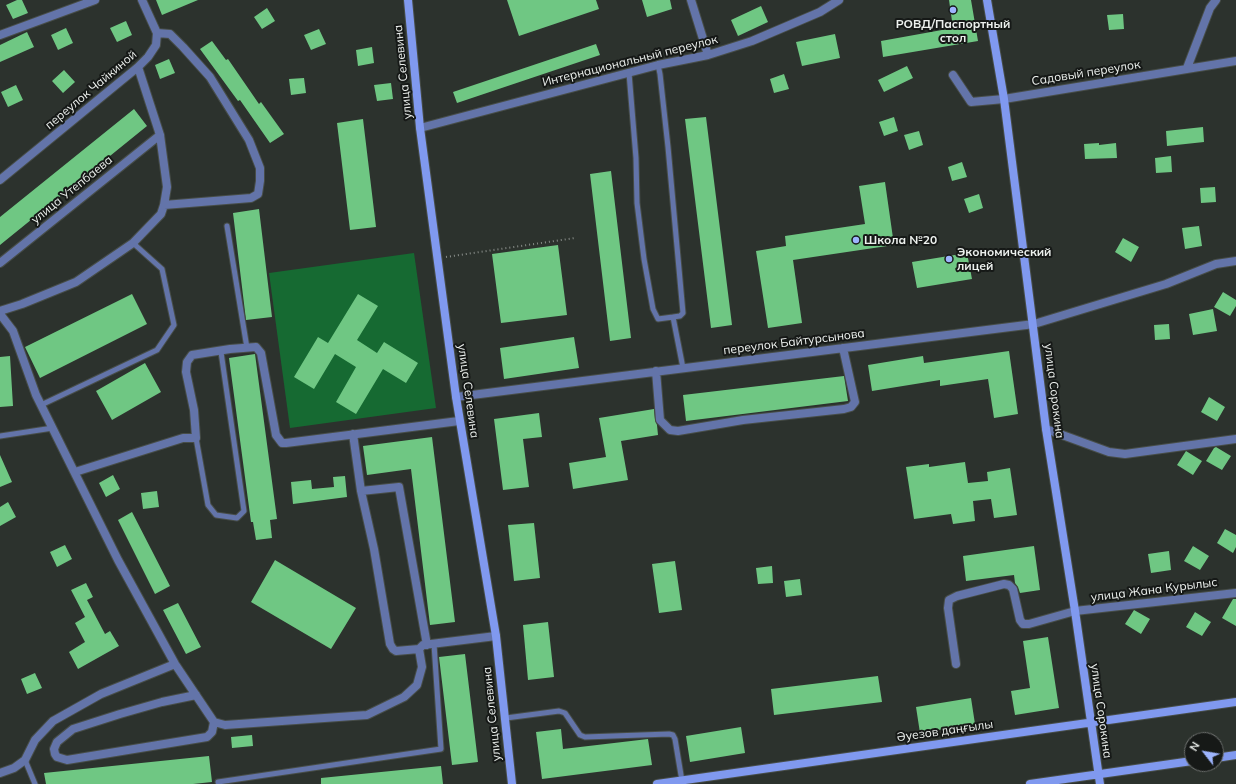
<!DOCTYPE html>
<meta charset="utf-8">
<style>
body{margin:0}
#map{position:relative;width:1236px;height:784px;overflow:hidden;background:#2c322d;font-family:Mulish,sans-serif}
canvas{display:block}
.north{position:absolute;left:1184px;top:732px;width:40px;height:40px;box-sizing:border-box;background:#161917;border:1px solid #6c6f6d;border-radius:50%;rotate:301deg;font-size:11px;font-weight:700;line-height:16px;text-align:center;color:#edf1ee}
.north::after{content:'';display:block;margin:auto;width:14px;height:18px;background:#9db4fd;clip-path:polygon(50% 0,100% 100%,50% 72%,0 100%)}
</style>
<div id="map">
<canvas width="1236" height="784"></canvas>
<div class="north">N</div>
</div>
<script>
const c = document.querySelector('canvas').getContext('2d');
c.lineJoin = 'round';
function fill(path, color) {
  c.fillStyle = color;
  c.fill(path, 'evenodd');
}
function toPath(rows) {
  const path = new Path2D();
  for (const r of rows) {
    path.moveTo(r[0], r[1]);
    for (let i = 2; i < r.length; i += 2) path.lineTo(r[i], r[i + 1]);
  }
  return path;
}
function trace(path, color, width, dash) {
  c.strokeStyle = color;
  c.lineWidth = width;
  c.lineCap = dash ? 'butt' : 'round';
  c.setLineDash(dash || []);
  c.stroke(path);
}
function drawText(font, color, halo, rows, align = 'center') {
  c.font = font + ' Mulish,sans-serif';
  c.lineWidth = 4;
  c.setLineDash([]);
  c.textBaseline = 'middle';
  c.strokeStyle = halo;
  c.fillStyle = color;
  for (const [text, x, y, turn = 0] of rows) {
    c.save();
    c.translate(x, y);
    c.rotate((+turn || 0) * Math.PI / 180);
    c.textAlign = isNaN(turn) ? turn : align;
    if (halo) c.strokeText(text, 0, 0);
    c.fillText(text, 0, 0);
    c.restore();
  }
}
fill(toPath([
 [414,253,436,408,290,428,269,273]
]), '#166a32');
fill(toPath([
 [17,0,22,0,28,13,13,19,6,5],
 [156,0,198,0,162,15],
 [507,0,596,0,599,9,519,36],
 [642,0,670,0,672,9,647,17],
 [949,0,971,0,978,41,883,57,881,41,953,28],
 [761,6,768,22,738,36,731,20],
 [267,8,275,21,262,29,254,17],
 [1123,14,1124,29,1109,30,1107,15],
 [126,21,132,35,117,42,110,28],
 [66,28,73,43,58,50,51,35],
 [319,29,326,44,311,50,304,35],
 [27,32,34,47,0,62,0,45],
 [835,34,840,58,802,66,796,42],
 [212,41,226,60,228,59,259,104,261,102,284,134,270,143,240,100,238,101,200,49],
 [596,44,600,55,457,103,453,92],
 [372,47,374,63,358,66,356,50],
 [169,59,175,73,160,79,155,65],
 [907,66,913,78,884,92,878,80],
 [64,70,75,82,63,93,52,81],
 [784,74,789,89,774,93,770,79],
 [304,78,306,93,291,95,289,79],
 [391,83,393,99,377,101,374,85],
 [16,85,23,100,8,107,1,92],
 [134,109,147,126,0,245,0,217],
 [706,117,732,325,711,328,685,119],
 [894,117,898,131,884,136,879,122],
 [363,119,376,227,350,230,337,123],
 [1203,127,1204,142,1167,146,1166,131],
 [919,131,923,145,909,150,904,135],
 [1099,143,1099,145,1116,143,1117,158,1085,159,1084,144],
 [1171,156,1172,172,1156,173,1155,158],
 [962,162,967,177,952,181,948,167],
 [611,171,631,338,610,341,590,174],
 [885,182,894,245,793,260,802,323,768,328,756,251,786,246,785,236,865,224,859,186],
 [1215,187,1216,202,1201,203,1200,188],
 [979,194,983,208,969,213,964,199],
 [259,209,272,317,246,320,233,213],
 [1199,226,1202,246,1185,249,1182,228],
 [1123,238,1139,247,1131,262,1115,252],
 [558,245,567,315,501,323,492,254],
 [967,253,972,279,917,288,912,262],
 [1223,292,1236,300,1236,306,1230,316,1214,307],
 [132,294,147,324,40,378,25,347],
 [358,294,378,306,357,340,377,353,384,342,418,363,406,383,383,369,356,414,336,402,356,367,335,354,314,389,294,377,318,337,328,343],
 [1213,309,1217,331,1193,335,1189,314],
 [1169,324,1170,339,1155,340,1154,325],
 [574,337,579,368,504,379,500,348],
 [1009,351,1018,414,994,418,988,379,940,386,940,380,872,391,868,365,923,356,924,363],
 [255,354,277,519,270,520,272,538,256,540,253,522,251,522,229,358],
 [10,356,13,406,0,407,0,357],
 [145,363,161,392,112,420,96,391],
 [844,376,848,401,686,421,683,395],
 [1209,397,1225,407,1217,421,1201,412],
 [654,409,655,420,657,425,658,435,621,441,628,480,573,489,569,463,606,457,599,418],
 [539,413,542,437,523,439,529,487,503,490,494,419],
 [432,437,455,622,430,625,411,469,367,475,363,446],
 [1216,447,1231,456,1222,470,1206,461,1214,448],
 [1186,451,1202,461,1193,475,1177,465],
 [0,455,12,482,0,487],
 [965,462,968,483,988,481,987,472,1010,468,1017,515,994,518,991,499,973,501,975,521,953,524,951,514,914,519,906,467,929,464,929,467],
 [113,475,120,489,106,497,99,483],
 [345,476,347,497,293,504,291,482,311,480,312,489,334,487,333,477],
 [157,491,159,507,143,509,141,493],
 [8,502,16,517,0,526,0,507],
 [132,512,170,586,155,594,118,520],
 [534,523,540,578,514,581,508,525],
 [1225,529,1236,535,1236,547,1233,553,1217,543],
 [65,545,72,559,57,567,50,552],
 [1034,546,1040,590,1020,593,1018,587,1015,583,1014,575,966,581,963,556],
 [1193,546,1209,556,1200,570,1184,561],
 [1169,551,1171,570,1151,573,1148,554],
 [275,560,356,608,331,649,251,602],
 [675,561,682,610,659,613,652,564],
 [772,566,773,583,758,584,756,568],
 [800,579,802,595,786,597,784,581],
 [86,583,93,597,87,600,105,634,110,631,119,646,78,669,69,652,85,642,75,623,85,617,71,590],
 [1233,599,1236,599,1236,626,1222,618],
 [178,603,201,647,186,654,163,610],
 [1134,610,1150,619,1141,634,1125,624],
 [1195,612,1211,622,1202,636,1186,627],
 [548,622,554,677,528,680,523,625],
 [1048,637,1059,708,1015,715,1011,691,1030,688,1023,641],
 [465,654,478,762,452,765,439,657],
 [35,673,42,688,27,694,21,679],
 [878,676,882,702,774,715,771,689],
 [971,698,975,724,920,733,916,707],
 [741,727,745,753,690,762,686,736],
 [561,729,563,749,648,739,652,765,542,779,536,732],
 [252,735,253,746,232,748,231,737],
 [209,756,212,782,193,784,46,784,44,773],
 [441,766,443,784,321,784,321,778]
]), '#6fc783');
const lane = toPath([
 [658,65,660,74,668,147,683,313,680,316,673,317,683,368],
 [629,73,636,158,637,203,644,259,653,309,658,319,673,317],
 [227,226,247,348],
 [41,405,157,350,174,325,162,269,133,243],
 [0,436,53,428],
 [196,438,208,505,216,515,237,518,244,511,221,352],
 [506,718,559,711,565,713,580,735,585,737,669,734,673,735,675,739,682,781],
 [25,760,35,784],
 [218,782,441,749,434,644]
]);
const street = toPath([
 [691,0,708,55],
 [157,33,170,34,183,47,210,77,249,140,260,168,260,181,258,194,251,198,164,205],
 [0,35,95,0],
 [1187,68,1210,8,1216,0],
 [953,75,971,102,1004,99,1236,61],
 [420,128,658,65,708,55,752,41,820,12,839,0],
 [0,180,138,67,148,57,156,45,157,33,142,0],
 [0,263,160,135],
 [0,311,22,304,76,282,133,243,161,214,164,205,167,187,160,135,138,67],
 [0,314,13,331,36,395,118,560,175,664,214,722,225,725,367,715,404,697,417,685,422,667,419,649,423,645,496,636],
 [656,371,660,420,670,430,678,431,743,420,844,409,851,407,855,402,843,348],
 [456,397,1034,324,1166,284,1216,264,1236,261],
 [1046,429,1109,452,1125,454,1236,439],
 [353,434,361,491,374,549,390,644,393,649,396,651,419,649],
 [75,472,183,438,196,438,194,410,186,372,187,362,192,355,230,349,256,347,261,353,276,435,282,443,286,443,459,421],
 [361,491,399,487,427,645],
 [956,664,948,608,949,600,957,596,1004,584,1009,585,1013,589,1020,620,1023,624,1029,624,1075,611,1236,593],
 [196,695,162,702,120,714,73,729,57,742,54,749,55,754,57,757,67,760,207,737,212,732,214,722],
 [0,773,14,768,25,760,35,740,53,721,101,694,175,664]
]);
const secondary = toPath([
 [408,0,420,128,456,397,496,636,512,784],
 [987,0,1004,99,1046,429,1075,611,1100,784],
 [1216,758,1236,755],
 [657,784,1236,702],
 [1030,784,1192,761]
]);
trace(lane, '#474d48', 7);
trace(street, '#474d48', 10);
trace(secondary, '#474d48', 10);
trace(toPath([
 [446,257,575,238]
]), '#868b87', 2, [1, 3]);
trace(lane, '#6374a9', 5);
trace(street, '#6374a9', 8);
trace(secondary, '#8099ef', 8);
for (const [x, y, r, color] of [
 [953,10,4,"#9db4fd"],
 [856,240,4,"#9db4fd"],
 [949,259,4,"#9db4fd"]
]) {
  const dot = new Path2D();
  dot.arc(x, y, r, 0, 2 * Math.PI);
  c.fillStyle = color;
  c.fill(dot);
  trace(dot, '#161917', 1.5);
}
drawText('bold 12px', '#edf1ee', '#161917', [
 ["РОВД/Паспортный",953,24,"center"],
 ["стол",953,38,"center"],
 ["Школа №20",864,240],
 ["Экономический",957,252],
 ["лицей",957,266]
], 'left');
drawText('12px', '#edf1ee', '#161917', [
 ["Интернациональный переулок",630,61,-14],
 ["улица Селевина",403,72,-96],
 ["Садовый переулок",1086,73,-9],
 ["переулок Чайкиной",91,90,-40],
 ["улица Утепбаева",72,190,-39],
 ["переулок Байтурсынова",794,342,-7],
 ["улица Селевина",468,391,82],
 ["улица Сорокина",1054,391,83],
 ["улица Жана Курылыс",1154,590,-7],
 ["улица Сорокина",1101,711,82],
 ["улица Селевина",492,714,-96],
 ["Әуезов даңғылы",945,731,-8]
]);
</script>
